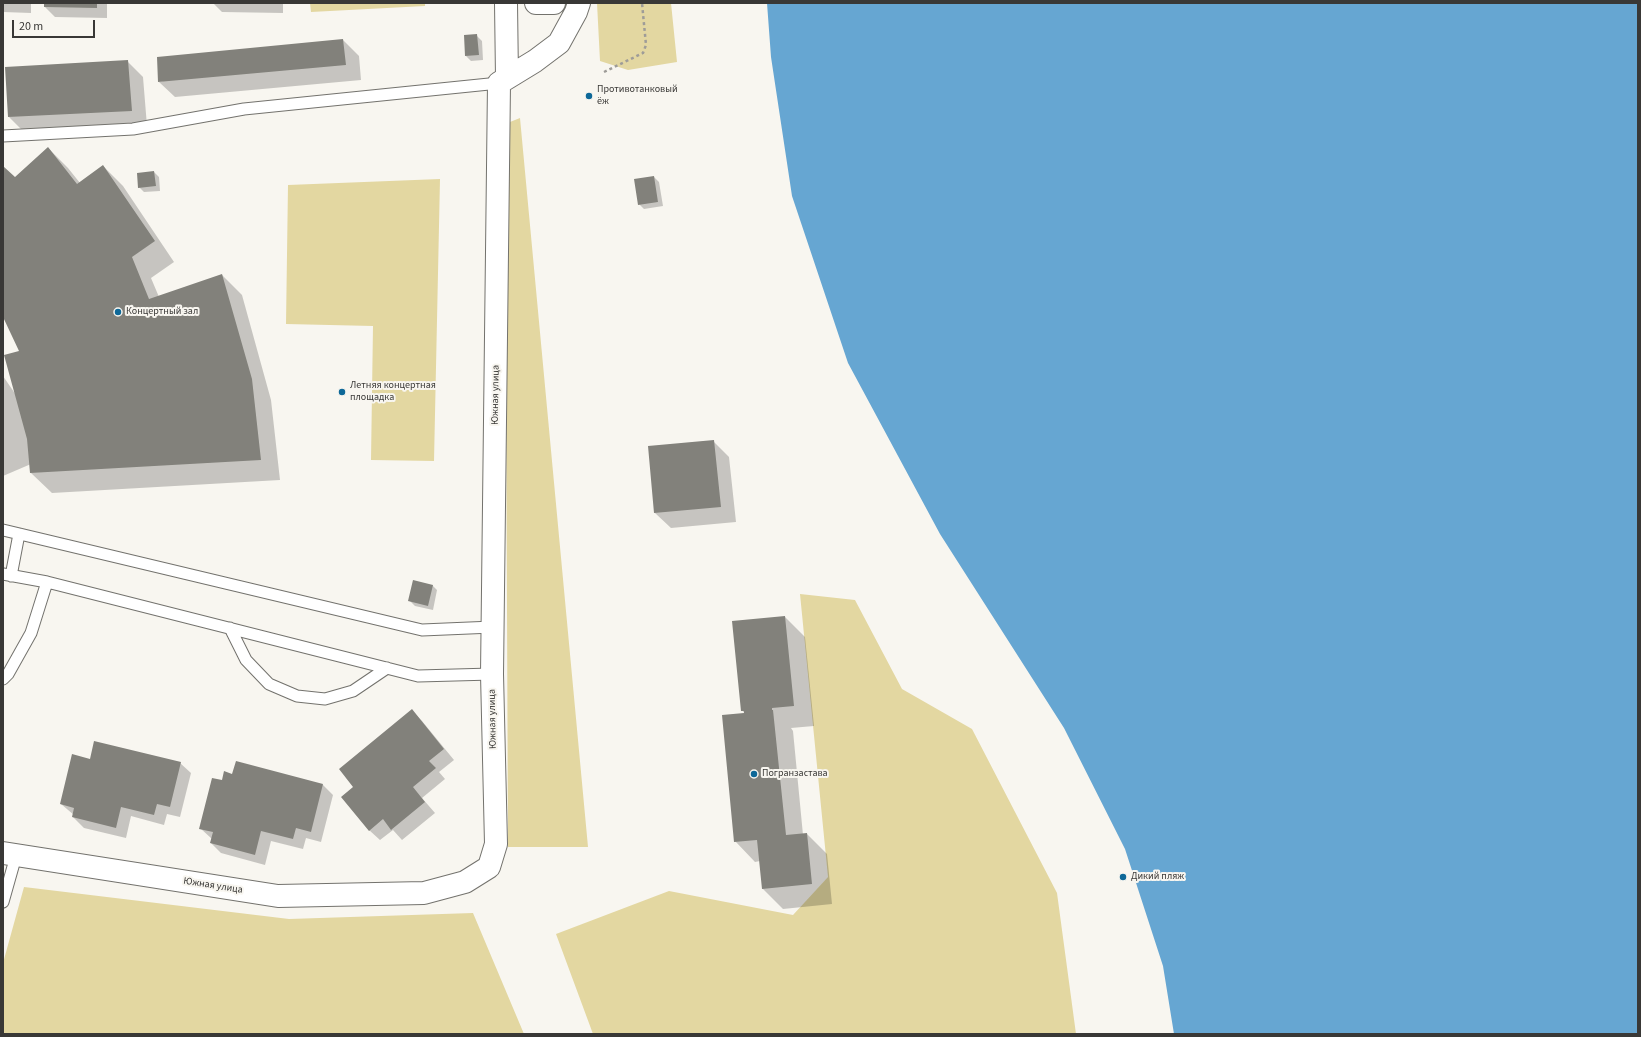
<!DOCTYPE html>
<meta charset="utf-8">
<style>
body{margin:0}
#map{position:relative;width:1641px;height:1037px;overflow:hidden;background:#f8f6f0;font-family:"Source Sans 3",sans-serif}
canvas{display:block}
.frame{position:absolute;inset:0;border:4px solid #393836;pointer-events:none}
.scale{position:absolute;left:12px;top:20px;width:83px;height:18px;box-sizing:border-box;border:2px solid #393836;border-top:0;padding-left:5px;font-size:12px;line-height:14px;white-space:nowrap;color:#393836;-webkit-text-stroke:3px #f8f6f0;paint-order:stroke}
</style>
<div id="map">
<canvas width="1641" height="1037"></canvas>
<div class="frame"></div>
<div class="scale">20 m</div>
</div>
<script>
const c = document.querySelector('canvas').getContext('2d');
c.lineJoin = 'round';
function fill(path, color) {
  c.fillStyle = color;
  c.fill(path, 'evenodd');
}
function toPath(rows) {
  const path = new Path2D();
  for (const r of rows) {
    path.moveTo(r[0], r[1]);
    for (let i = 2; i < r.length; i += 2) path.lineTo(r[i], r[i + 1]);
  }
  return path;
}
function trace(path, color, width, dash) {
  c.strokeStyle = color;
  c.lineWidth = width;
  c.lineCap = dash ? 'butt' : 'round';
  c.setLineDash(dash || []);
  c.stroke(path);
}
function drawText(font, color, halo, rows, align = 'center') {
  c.font = font + ' "Source Sans 3",sans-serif';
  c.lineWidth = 4;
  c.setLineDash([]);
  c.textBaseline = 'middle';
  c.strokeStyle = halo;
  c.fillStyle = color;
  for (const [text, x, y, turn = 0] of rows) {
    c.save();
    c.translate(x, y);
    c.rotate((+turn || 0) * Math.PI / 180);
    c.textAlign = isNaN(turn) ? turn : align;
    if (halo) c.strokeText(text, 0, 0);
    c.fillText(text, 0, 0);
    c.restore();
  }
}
fill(toPath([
 [310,3,425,3,425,6,311,12],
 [597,3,671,3,677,62,628,70,600,61],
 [520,118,588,847,508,847,505,124],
 [440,179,434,461,371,460,373,326,286,324,288,185],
 [800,594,855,600,902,689,972,729,1057,893,1076,1034,593,1034,556,934,669,891,793,915,828,877],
 [24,887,289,919,473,913,524,1034,3,1034,3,963]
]), '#e3d7a1');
fill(toPath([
 [767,3,1638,3,1638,1034,1174,1034,1163,966,1125,849,1064,728,940,534,848,363,792,196,771,57]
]), '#66a6d2');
fill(toPath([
 [3,3,31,3,31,13,3,12],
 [45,3,107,3,107,18,55,17,45,7],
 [213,3,283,3,283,13,222,12],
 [477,36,482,41,483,60,471,61,466,56],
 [343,40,359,56,361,80,175,97,159,82],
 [127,61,143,77,147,126,24,132,9,117],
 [48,148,68,168,80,183,103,166,123,186,174,262,151,278,159,297,222,275,242,295,271,400,280,480,52,493,31,473,31,464,3,476,3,376,16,395,21,352,3,315,3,167,15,179],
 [154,172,159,177,160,191,144,192,139,187],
 [654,177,659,182,663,206,644,209,639,204],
 [713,441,729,457,736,522,671,528,655,513,649,447],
 [432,585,437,590,433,610,415,606,410,601],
 [785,617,805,637,814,726,791,728,793,731,803,835,807,834,827,854,832,904,783,909,763,889,760,861,755,862,735,841,745,714,742,710,733,622],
 [412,711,422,721,454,760,439,772,445,779,422,798,435,813,402,840,393,830,380,840,369,830,354,787],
 [91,760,180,763,191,773,180,817,167,814,164,825,131,816,126,838,84,828,73,817,74,815,61,804],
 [233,775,323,785,333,795,321,842,306,838,303,849,271,841,265,865,221,853,211,843,212,839,200,828,222,782]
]), '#0003');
fill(toPath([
 [44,3,97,3,97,8,44,7],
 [477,34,479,55,465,56,464,35],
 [343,39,346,65,158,82,157,57],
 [128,60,132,111,8,117,5,67],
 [48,147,77,184,103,165,155,241,132,257,149,299,222,274,252,379,261,460,30,473,27,439,4,355,19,351,3,317,3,166,15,177],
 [154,171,156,186,138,188,137,173],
 [654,176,658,202,638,205,634,179],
 [714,440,721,507,654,513,648,446],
 [413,580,433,585,428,606,408,601],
 [785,616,794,706,772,708,772,710,773,710,786,835,807,833,812,884,762,889,757,840,734,842,722,715,744,713,744,711,741,711,732,621],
 [412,709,444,749,429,761,436,768,413,787,425,802,391,830,383,819,369,831,341,797,353,787,339,769],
 [94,741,181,762,170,807,157,804,154,815,121,807,116,828,72,817,74,808,60,804,72,754,90,759],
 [236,761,323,784,311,832,296,828,293,839,261,831,255,855,210,843,213,832,199,829,212,778,222,780,224,771,232,774]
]), '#82817b');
const lane = toPath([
 [3,136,133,129,244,109,499,83],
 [3,530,422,630,493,627],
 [3,574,47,582,418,676,492,674],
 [11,576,19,534],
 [230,628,246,660,269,684,297,696,325,699,353,691,387,668],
 [3,679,8,674,31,633,47,582],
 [3,902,16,856]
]);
const street = toPath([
 [506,3,507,78],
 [536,3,554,3],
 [3,853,278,896,424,893,465,882,489,867,496,844,492,674,499,83,535,61,559,43,576,12,579,3]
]);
trace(lane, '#73726d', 13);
trace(street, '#73726d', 24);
trace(toPath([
 [604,72,643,53,646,45,642,3]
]), '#9e9c98', 2.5, [3, 3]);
trace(lane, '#fff', 11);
trace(street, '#fff', 22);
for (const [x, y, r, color] of [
 [589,96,4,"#0e6898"],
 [118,312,4,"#0e6898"],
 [342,392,4,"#0e6898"],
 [754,774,4,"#0e6898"],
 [1123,877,4,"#0e6898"]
]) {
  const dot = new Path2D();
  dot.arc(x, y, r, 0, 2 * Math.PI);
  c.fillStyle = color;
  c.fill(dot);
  trace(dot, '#f8f6f0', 1.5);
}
drawText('10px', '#393836', '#f8f6f0', [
 ["Противотанковый",597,90],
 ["ёж",597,102],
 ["Концертный зал",126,312],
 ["Летняя концертная",350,386],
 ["площадка",350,398],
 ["Погранзастава",762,774],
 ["Дикий пляж",1131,877]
], 'left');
drawText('10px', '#393836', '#f8f6f0', [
 ["Южная улица",496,395,-89],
 ["Южная улица",493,719,-91],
 ["Южная улица",213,886,9]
]);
</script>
